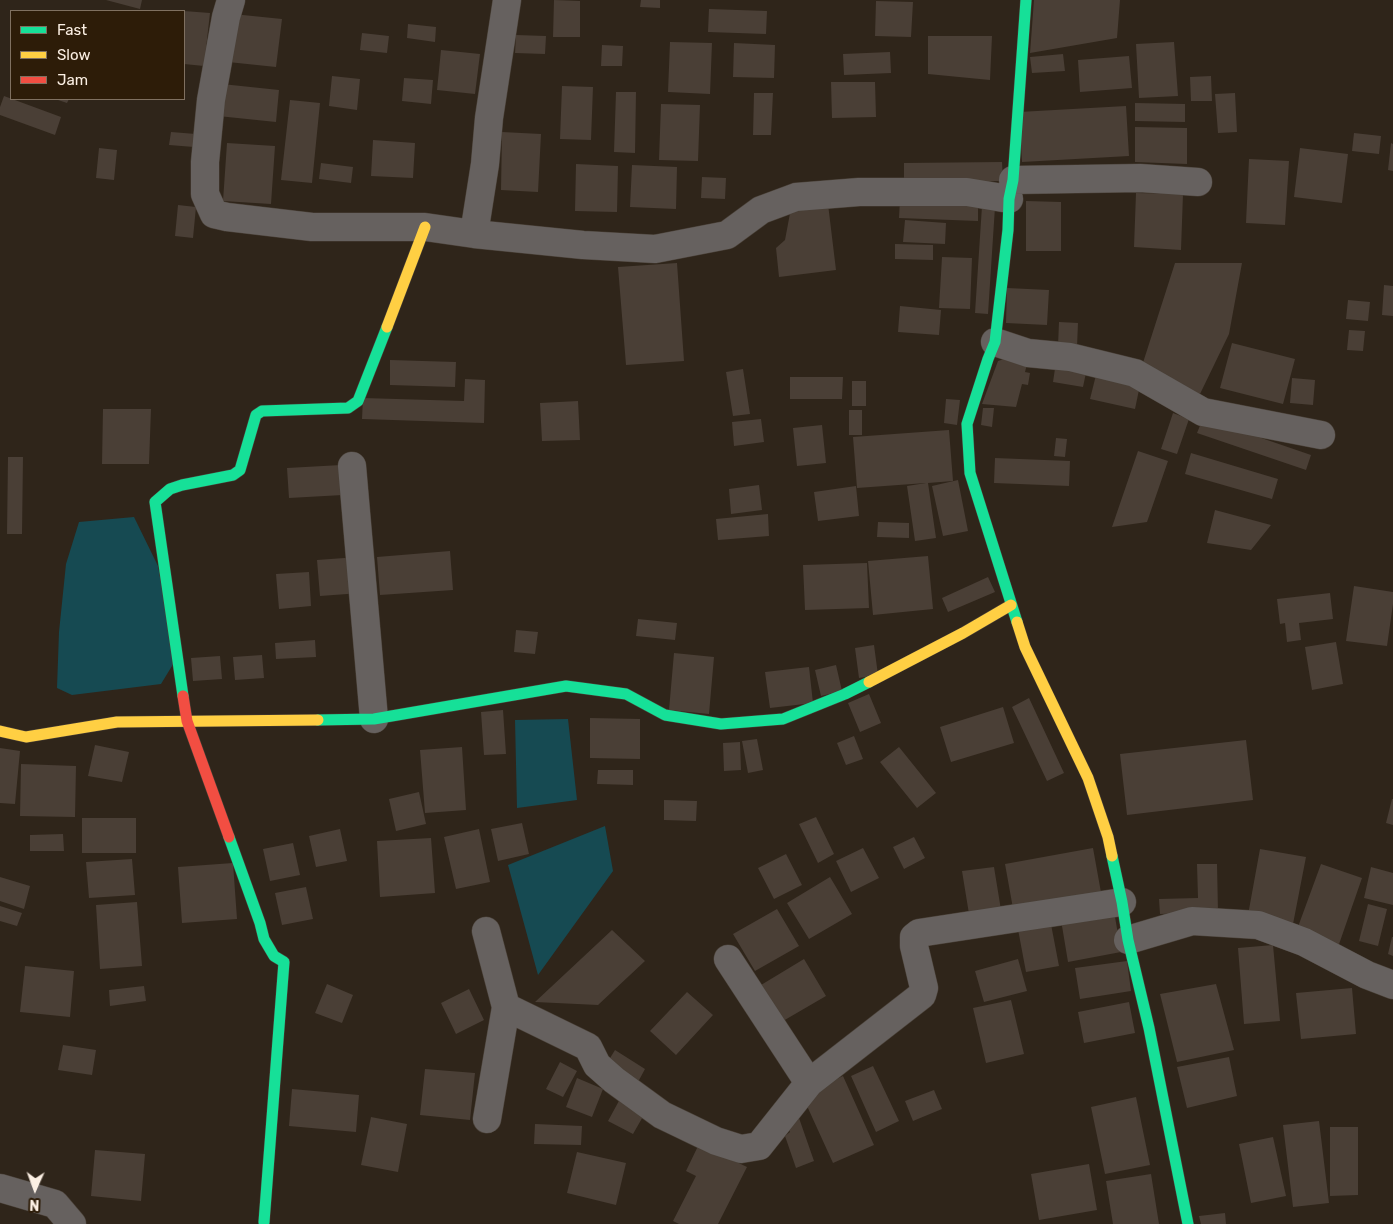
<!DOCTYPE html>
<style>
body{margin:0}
#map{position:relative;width:1393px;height:1224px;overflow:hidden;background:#2f251a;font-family:Rubik,sans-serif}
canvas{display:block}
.legend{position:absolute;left:10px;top:10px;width:175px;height:90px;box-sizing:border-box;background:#2d1c08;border:1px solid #7f7060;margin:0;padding:6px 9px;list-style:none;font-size:15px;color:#fbefe3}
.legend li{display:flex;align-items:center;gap:10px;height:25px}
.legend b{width:25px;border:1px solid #7f7060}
.north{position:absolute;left:10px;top:1164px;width:50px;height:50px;-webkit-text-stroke:4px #2d1c08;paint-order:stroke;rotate:182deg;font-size:14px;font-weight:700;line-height:20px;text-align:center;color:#fbefe3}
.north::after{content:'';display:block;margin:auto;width:18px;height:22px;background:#fbefe3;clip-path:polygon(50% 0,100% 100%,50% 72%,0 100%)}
</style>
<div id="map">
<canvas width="1393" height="1224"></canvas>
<ul class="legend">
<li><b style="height:6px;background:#16e098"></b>Fast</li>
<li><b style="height:6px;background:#ffcf43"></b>Slow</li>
<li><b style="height:6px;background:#f24e42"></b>Jam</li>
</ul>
<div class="north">N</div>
</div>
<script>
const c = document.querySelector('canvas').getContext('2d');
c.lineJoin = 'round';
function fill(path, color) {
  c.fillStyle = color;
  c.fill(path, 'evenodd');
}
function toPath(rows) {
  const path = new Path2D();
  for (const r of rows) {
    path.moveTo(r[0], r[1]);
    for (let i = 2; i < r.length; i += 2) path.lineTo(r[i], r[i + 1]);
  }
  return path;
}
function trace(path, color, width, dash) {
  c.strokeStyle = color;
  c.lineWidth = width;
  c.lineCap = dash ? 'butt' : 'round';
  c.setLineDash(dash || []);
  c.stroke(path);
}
fill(toPath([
 [134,517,158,566,175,661,161,684,72,695,57,688,59,632,66,564,79,522],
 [568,719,577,800,517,808,515,720],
 [605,826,613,871,538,975,508,865]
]), '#164a52');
fill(toPath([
 [106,0,142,0,140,9],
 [554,0,580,1,580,37,553,37],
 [641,0,660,0,660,8,640,7],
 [1034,0,1120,0,1117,38,1030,53],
 [876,1,913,2,911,37,875,36],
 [709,9,767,11,766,34,708,32],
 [184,11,210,13,204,66,184,64],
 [233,14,282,19,276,67,228,62],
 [408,24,436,27,435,42,407,38],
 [362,33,389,36,387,53,360,50],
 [516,35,546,36,545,54,515,53],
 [928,36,992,36,990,80,928,74],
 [670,42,712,43,710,94,668,92],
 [1174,42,1178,96,1139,98,1136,44],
 [734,43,775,45,774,78,733,77],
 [602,45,623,46,622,66,601,66],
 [441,50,480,54,475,94,437,90],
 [890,52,891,73,844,75,843,54],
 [1063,54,1065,71,1032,73,1030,57],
 [1129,56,1132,88,1080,92,1078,60],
 [332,76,360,79,357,110,329,106],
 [1211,76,1212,101,1191,101,1190,77],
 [404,78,433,80,431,104,402,101],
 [831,82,875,82,876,117,832,118],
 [222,84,279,90,276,122,218,116],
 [562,86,593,87,591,140,560,139],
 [616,92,636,92,635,153,614,152],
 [754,93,773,93,771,135,753,135],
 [1235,93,1237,132,1218,133,1215,94],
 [4,96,61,117,55,135,0,115,0,107],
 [55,99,69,99,67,103],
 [290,100,320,103,312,183,281,180],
 [1135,103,1185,104,1185,122,1135,121],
 [661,104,700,105,698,161,659,160],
 [1126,106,1129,156,1022,162,1019,112],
 [1135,127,1187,128,1187,164,1135,162],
 [171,132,196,134,194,147,169,145],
 [502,132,541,134,538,192,501,190],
 [1354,133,1381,136,1379,154,1352,151],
 [373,140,415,143,413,178,371,176],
 [227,143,275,146,271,204,223,201],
 [1391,143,1393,144,1393,171,1388,170],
 [99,148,117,150,114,180,96,178],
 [1300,148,1348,154,1342,203,1294,197],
 [1249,159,1289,161,1285,225,1246,223],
 [1002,162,1003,181,904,182,904,163],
 [321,163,353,167,351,183,319,179],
 [576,164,618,166,617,212,575,211],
 [632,165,677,167,676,209,630,207],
 [702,177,726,178,725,199,701,198],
 [1136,193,1183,194,1181,250,1134,247],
 [900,199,978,201,978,221,899,218],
 [1026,201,1061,202,1061,251,1026,251],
 [828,204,836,270,779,277,776,248,785,240,791,208],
 [178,205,196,207,193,238,175,236],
 [982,206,995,207,988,314,975,313],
 [905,220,946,223,945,244,903,242],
 [895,244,933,245,933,260,895,259],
 [942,257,972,258,970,309,939,308],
 [677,263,684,361,626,365,618,267],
 [1175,263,1242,263,1229,334,1200,394,1140,372],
 [1384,285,1393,286,1393,316,1382,315],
 [1007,288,1049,290,1047,325,1006,323],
 [1348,300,1370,302,1368,321,1346,319],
 [900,306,941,310,939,335,898,332],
 [1059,322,1078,323,1077,347,1058,346],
 [1349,330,1365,331,1363,351,1347,350],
 [1232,343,1295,359,1283,404,1220,388],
 [1013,356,1028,360,1025,372,1030,373,1028,385,1022,384,1016,407,982,404,998,361],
 [390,360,456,362,455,387,390,385],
 [1056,362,1087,368,1083,387,1053,382],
 [743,369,750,414,733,416,726,372],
 [1096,375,1140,385,1135,409,1090,399],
 [790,377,843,377,842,399,790,399],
 [1292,378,1315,380,1313,405,1290,403],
 [465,379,485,380,484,423,362,419,363,398,464,401],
 [852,381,866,381,866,406,852,406],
 [946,399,960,400,957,425,944,423],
 [578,401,580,440,542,441,540,403],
 [983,408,994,408,992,427,981,425],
 [103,409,151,409,149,464,102,464],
 [849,410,862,410,862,435,849,435],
 [1173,413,1189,419,1177,454,1161,449],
 [1203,418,1311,455,1306,470,1197,433],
 [761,419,764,442,734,446,732,422],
 [822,425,826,463,797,466,793,428],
 [949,430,953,481,928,483,936,538,915,541,907,486,926,483,857,488,853,437],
 [1056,438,1067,439,1065,457,1054,456],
 [1138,451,1168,461,1147,522,1112,527],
 [1191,453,1278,479,1272,499,1185,474],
 [8,457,23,457,22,534,7,534],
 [995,458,1070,461,1069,486,994,483],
 [341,465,343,495,289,498,287,468],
 [958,480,968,531,943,536,932,486],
 [759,485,762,510,731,514,729,489],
 [856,486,859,516,818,521,814,492],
 [1215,510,1271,525,1251,550,1207,543],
 [768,514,769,536,718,540,716,519],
 [878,522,909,523,909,538,877,537],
 [450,551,453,590,380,595,377,557],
 [928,556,933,609,873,615,868,561],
 [358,557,361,593,320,596,317,560],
 [867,563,869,608,805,610,803,565],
 [309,572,311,606,279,609,276,574],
 [988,577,995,592,948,612,942,598],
 [1354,586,1393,592,1393,604,1387,646,1346,641],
 [1330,593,1333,619,1299,623,1301,640,1287,642,1285,623,1280,624,1277,599],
 [638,619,677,623,675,640,636,636],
 [516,630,538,632,535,654,514,652],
 [315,640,316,657,276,659,275,643],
 [1336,642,1343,684,1312,690,1305,647],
 [874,645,878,675,859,678,855,648],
 [674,653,714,657,709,714,669,710],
 [262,655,264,678,235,680,233,657],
 [220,656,222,679,193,681,191,658],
 [836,665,842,691,821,696,815,670],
 [809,667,813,703,770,708,765,672],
 [869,694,881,723,860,732,848,703],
 [1029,698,1064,773,1047,781,1012,707],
 [1003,707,1014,743,951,762,940,727],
 [503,710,506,754,484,755,481,712],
 [590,718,640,719,640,759,590,758],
 [854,736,863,759,846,765,837,743],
 [757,739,763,770,748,773,742,741],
 [1246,740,1253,800,1127,815,1120,754],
 [740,742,741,770,724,771,723,743],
 [95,745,129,752,122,782,88,776],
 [462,747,466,810,425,813,420,750],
 [899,747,936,793,917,808,880,762],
 [0,748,20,751,15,804,0,803],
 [21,764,76,766,75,817,20,816],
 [598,770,633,770,633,785,597,784],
 [419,792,426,824,396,831,389,799],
 [1392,799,1393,799,1393,825,1386,823],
 [664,800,697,801,696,821,664,820],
 [816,817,834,854,818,863,799,824],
 [82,818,136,818,136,853,82,853],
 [522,823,529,854,498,861,491,829],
 [340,829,347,861,316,867,309,836],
 [479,829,490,882,456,889,444,837],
 [63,834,64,851,30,851,30,835],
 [914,837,925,858,904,869,893,847],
 [431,838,435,893,380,897,377,841],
 [293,843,300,875,270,881,263,849],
 [863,848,879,878,851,892,836,861],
 [1093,848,1102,898,1014,914,1005,864],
 [1260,849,1306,857,1293,924,1248,915],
 [786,854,802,885,774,899,758,868],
 [132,859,135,895,89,898,86,862],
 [233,863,237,919,182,923,178,867],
 [1197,864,1217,864,1218,912,1160,914,1159,899,1198,898],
 [1321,864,1362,878,1337,950,1295,935],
 [994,867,1001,910,969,914,962,871],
 [1371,867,1393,873,1393,905,1364,898],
 [0,877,30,886,24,909,0,901],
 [830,877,852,914,809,939,787,903],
 [306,887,313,919,282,925,275,893],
 [137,902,142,966,100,969,96,905],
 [1368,904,1387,909,1378,946,1359,941],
 [0,906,22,913,17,926,0,921],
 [777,909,799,946,755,971,733,934],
 [1114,911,1121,952,1068,962,1061,920],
 [1050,919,1059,966,1026,972,1017,924],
 [612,930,645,961,598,1005,535,1002],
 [1392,937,1393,937,1393,956,1388,954],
 [1273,945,1280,1021,1244,1024,1238,948],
 [804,959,826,996,783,1021,761,985],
 [1018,959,1027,991,984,1002,975,971],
 [1127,961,1131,991,1080,999,1075,968],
 [25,966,74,971,70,1017,20,1012],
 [327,984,353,995,342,1023,315,1013],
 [1216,984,1234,1050,1177,1062,1160,994],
 [144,986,146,1001,110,1006,109,990],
 [1352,988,1356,1034,1301,1039,1296,993],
 [469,989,484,1020,456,1034,441,1003],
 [687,992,713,1015,676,1055,650,1031],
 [1011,1000,1024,1054,986,1063,973,1008],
 [1129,1002,1135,1033,1084,1043,1078,1012],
 [63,1045,96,1050,92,1075,58,1070],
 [615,1050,645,1069,638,1082,607,1063],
 [1229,1057,1237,1096,1187,1108,1177,1067],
 [560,1062,577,1071,563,1097,546,1089],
 [873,1066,899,1121,876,1132,851,1076],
 [425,1069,475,1073,470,1120,420,1115],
 [843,1076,874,1145,833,1163,802,1095],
 [577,1078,603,1089,592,1117,566,1107],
 [292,1089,359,1095,356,1132,289,1126],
 [934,1090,942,1109,913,1121,905,1101],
 [1136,1097,1150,1165,1105,1174,1091,1107],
 [620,1099,645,1113,633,1134,608,1121],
 [371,1117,407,1124,398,1172,361,1165],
 [799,1118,814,1161,796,1168,785,1136,790,1132,786,1123],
 [1319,1121,1329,1203,1293,1207,1283,1125],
 [535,1124,582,1126,581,1145,534,1144],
 [1330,1127,1358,1127,1358,1195,1330,1196],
 [1273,1137,1286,1196,1251,1203,1239,1144],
 [699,1144,747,1167,718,1224,679,1224,673,1221,696,1176,686,1171],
 [95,1150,145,1154,141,1201,91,1196],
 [577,1152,626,1163,616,1205,567,1193],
 [1089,1164,1097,1210,1039,1220,1031,1174],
 [1151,1174,1159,1224,1113,1224,1106,1181],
 [1225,1213,1226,1224,1201,1224,1199,1216]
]), '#4a3f36');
const street = toPath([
 [231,0,226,17,211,100,205,162,205,194,214,214,227,217,312,227,425,227,474,234,583,245,655,249,727,235,761,210,796,197,859,192,967,192,1009,199],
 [1013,180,1140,178,1198,182],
 [474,234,485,164,489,118,507,0],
 [995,342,1028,353,1070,357,1135,373,1203,412,1321,435],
 [352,466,374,719],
 [486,931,506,1007,588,1047,597,1065,614,1080,662,1115,716,1141,741,1149,759,1146,809,1083,922,995,924,988,914,946,914,937,919,933,1122,902],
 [1128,940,1192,921,1258,925,1304,942,1367,975,1393,985],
 [728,959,809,1083],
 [487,1119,506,1007],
 [0,1188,55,1204,72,1224]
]);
const fast = toPath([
 [1017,622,970,473,967,424,988,359,995,342,1008,230,1009,199,1013,180,1026,0],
 [183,696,155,502,170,489,182,485,233,475,240,470,256,415,262,411,348,408,358,401,387,327],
 [318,720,374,719,566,686,626,694,665,715,721,724,783,719,845,694,869,682],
 [229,837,260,923,264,939,274,956,284,962,264,1222],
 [1112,856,1122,902,1128,940,1149,1028,1188,1224]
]);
const slow = toPath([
 [387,327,425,227],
 [1017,622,1025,647,1088,778,1108,837,1112,856],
 [869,682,963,633,1011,605],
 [0,731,26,737,117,722,318,720]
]);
const jam = toPath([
 [183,696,187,721,229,837]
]);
trace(street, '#4a4138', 29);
trace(fast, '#4a4138', 12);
trace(slow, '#4a4138', 12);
trace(jam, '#4a4138', 12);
trace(street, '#66615f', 28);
trace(fast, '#16e098', 11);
trace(slow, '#ffcf43', 11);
trace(jam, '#f24e42', 11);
</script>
